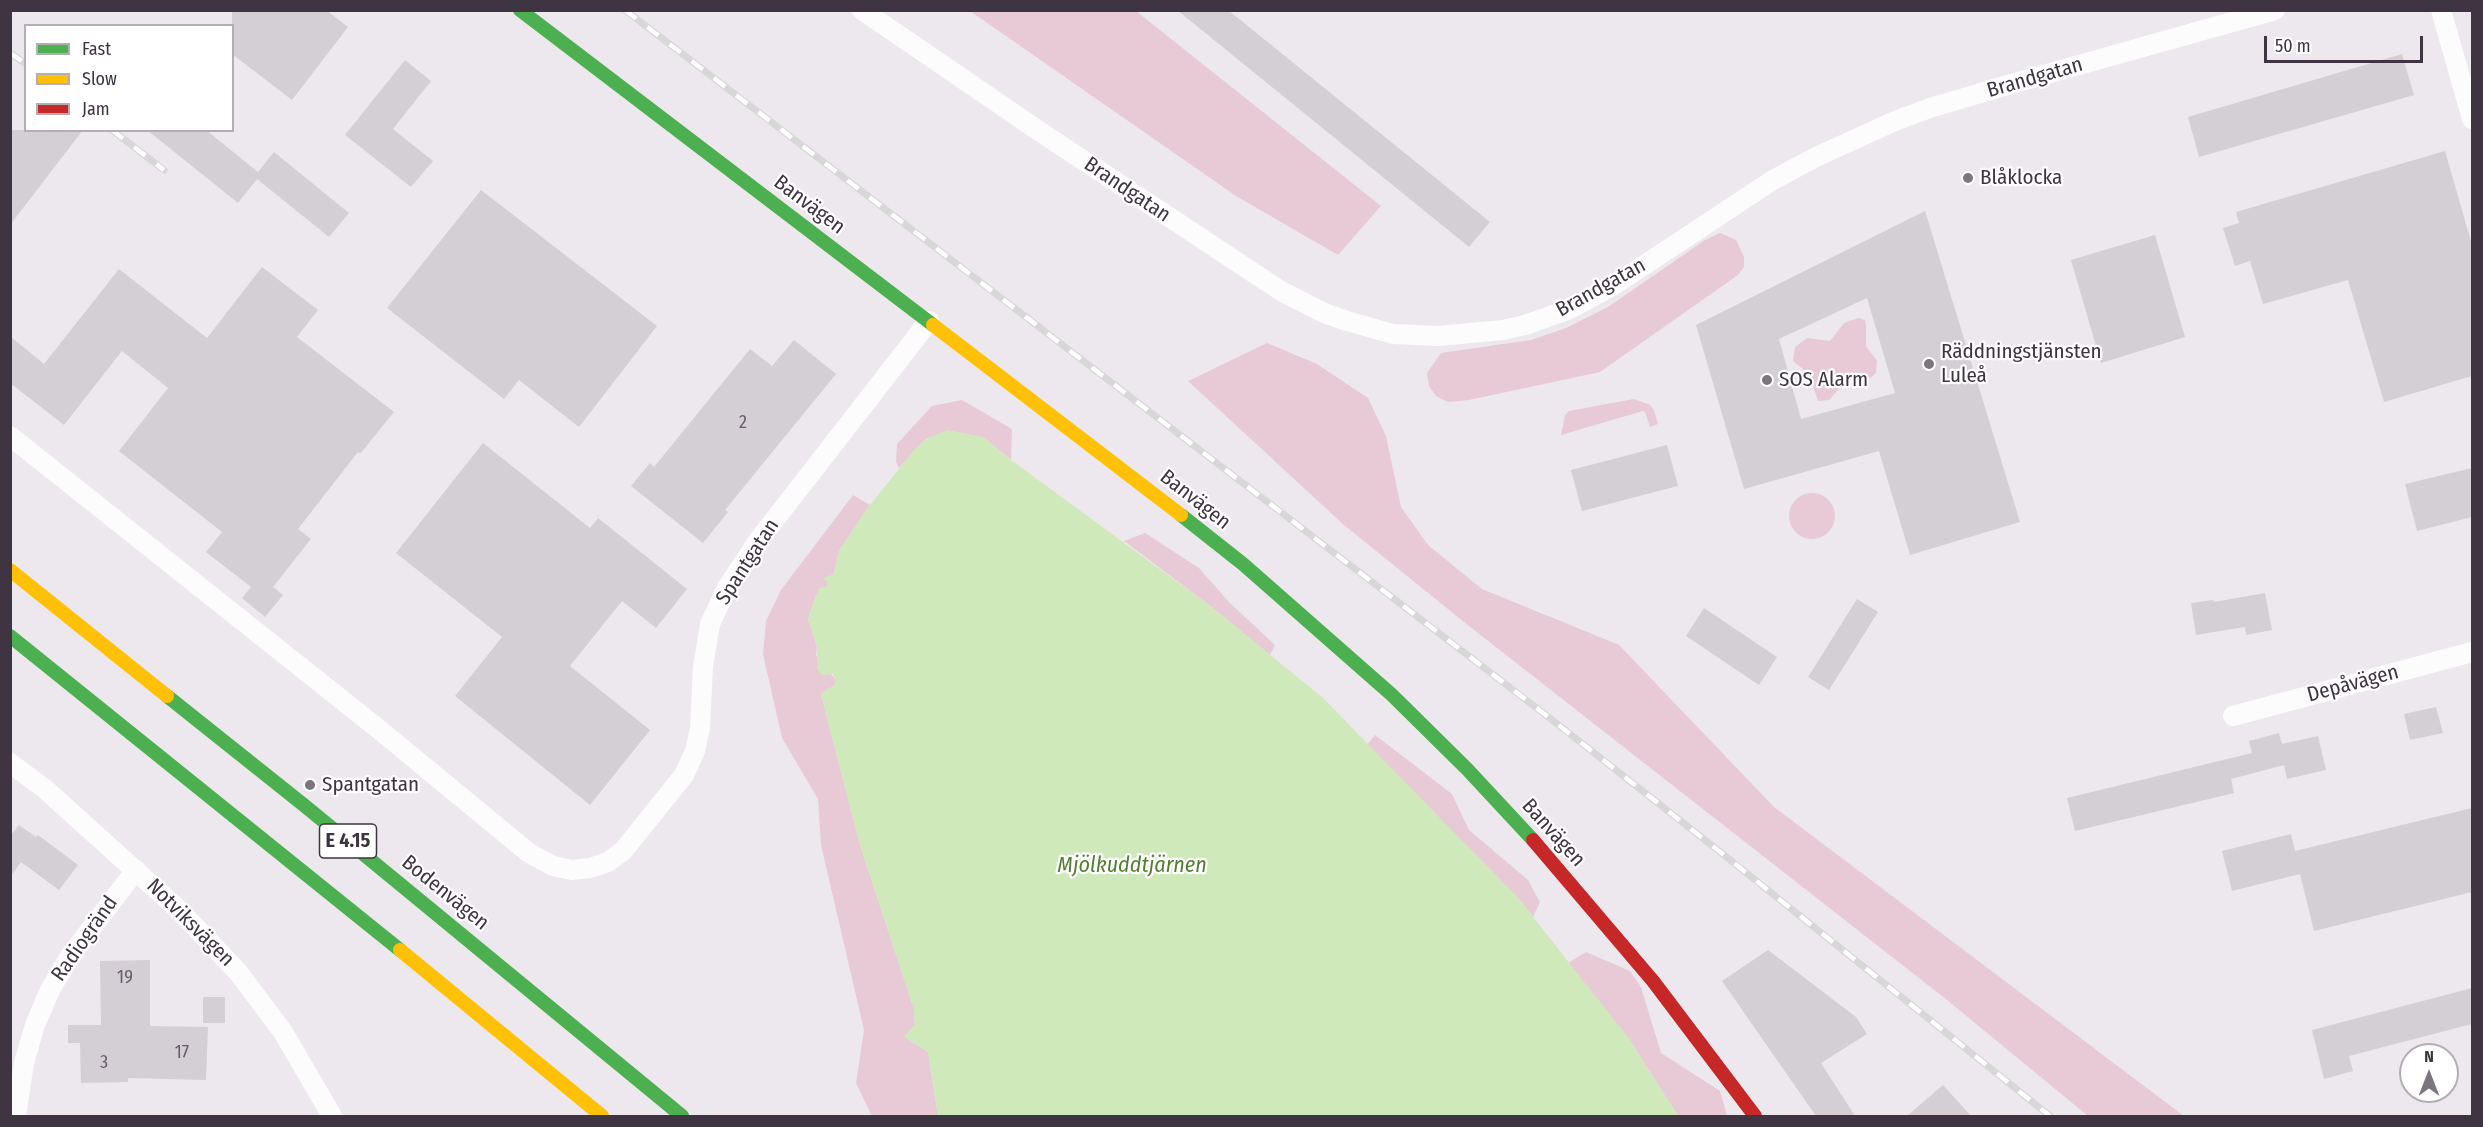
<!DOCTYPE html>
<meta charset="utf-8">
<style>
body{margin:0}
#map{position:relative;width:2483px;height:1127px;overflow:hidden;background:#ede8ed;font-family:"Fira Sans Condensed",sans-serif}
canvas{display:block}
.frame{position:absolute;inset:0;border:12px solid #3f3542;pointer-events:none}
.legend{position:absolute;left:24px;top:24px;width:210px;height:108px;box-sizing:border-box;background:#fff;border:2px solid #b2aeb3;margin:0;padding:8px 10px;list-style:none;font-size:18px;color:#3f3542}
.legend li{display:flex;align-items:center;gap:12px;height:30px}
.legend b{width:30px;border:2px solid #b2aeb3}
.north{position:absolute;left:2399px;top:1043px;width:60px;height:60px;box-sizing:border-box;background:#fff;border:2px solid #b2aeb3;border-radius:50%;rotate:0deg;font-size:16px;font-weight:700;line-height:24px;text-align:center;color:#3f3542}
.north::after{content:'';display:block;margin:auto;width:21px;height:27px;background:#7c747e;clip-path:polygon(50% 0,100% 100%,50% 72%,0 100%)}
.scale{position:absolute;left:2264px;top:36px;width:159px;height:27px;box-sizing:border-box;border:3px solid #3f3542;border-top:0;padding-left:8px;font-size:18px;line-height:21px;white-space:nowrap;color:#3f3542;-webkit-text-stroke:4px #fff;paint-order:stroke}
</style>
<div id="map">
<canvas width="2483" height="1127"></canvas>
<div class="frame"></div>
<ul class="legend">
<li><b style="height:8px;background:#4caf50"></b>Fast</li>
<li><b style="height:8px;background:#ffc107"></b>Slow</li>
<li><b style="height:8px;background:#c62828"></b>Jam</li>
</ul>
<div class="north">N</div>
<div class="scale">50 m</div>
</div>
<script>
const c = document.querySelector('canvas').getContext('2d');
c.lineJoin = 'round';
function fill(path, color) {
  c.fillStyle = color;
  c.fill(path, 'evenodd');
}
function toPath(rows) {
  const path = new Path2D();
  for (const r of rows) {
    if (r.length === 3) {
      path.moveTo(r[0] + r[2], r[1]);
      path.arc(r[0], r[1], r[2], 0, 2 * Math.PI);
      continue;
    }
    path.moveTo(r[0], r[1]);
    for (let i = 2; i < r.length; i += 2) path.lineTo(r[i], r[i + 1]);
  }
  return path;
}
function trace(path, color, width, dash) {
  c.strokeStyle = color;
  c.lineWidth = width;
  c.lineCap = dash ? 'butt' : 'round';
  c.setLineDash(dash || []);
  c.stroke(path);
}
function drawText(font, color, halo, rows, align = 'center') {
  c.font = font + ' "Fira Sans Condensed",sans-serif';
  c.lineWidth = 4.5;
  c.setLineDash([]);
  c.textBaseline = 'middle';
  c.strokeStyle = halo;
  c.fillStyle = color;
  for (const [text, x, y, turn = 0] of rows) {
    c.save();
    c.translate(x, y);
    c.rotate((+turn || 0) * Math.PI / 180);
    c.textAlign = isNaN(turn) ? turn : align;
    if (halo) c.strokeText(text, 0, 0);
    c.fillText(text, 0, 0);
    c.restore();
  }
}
fill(toPath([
 [970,11,1136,11,1381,206,1338,255,1236,196],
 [1720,233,1736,240,1744,257,1744,267,1738,275,1600,372,1469,400,1448,402,1436,396,1429,386,1427,373,1441,353,1531,340,1566,328,1608,307,1705,240],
 [1859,318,1865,320,1866,325,1866,346,1877,361,1876,373,1870,378,1862,381,1852,379,1845,382,1829,400,1818,401,1809,374,1793,361,1795,347,1807,338,1830,341,1844,323],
 [1267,343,1317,364,1368,398,1386,436,1401,507,1428,545,1482,589,1619,645,1774,807,2184,1116,2088,1116,1947,1000,1469,626,1344,525,1188,381],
 [1634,399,1650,405,1654,410,1658,424,1650,427,1645,412,1643,411,1561,435,1565,415,1569,411],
 [962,400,1012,429,1011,460,983,437,927,438,899,468,896,462,897,444,932,406],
 [1812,516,23],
 [853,495,870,505,839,551,834,574,826,587,816,596,808,619,817,646,816,656,836,680,835,685,821,694,860,845,914,1009,915,1025,905,1037,928,1052,938,1116,872,1116,856,1083,864,1030,821,845,818,799,782,738,763,654,766,621,781,590],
 [1145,533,1199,568,1230,603,1275,645,1270,655,1209,605,1124,541],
 [1375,735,1452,794,1469,830,1528,880,1540,902,1533,917,1519,899,1367,745],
 [1586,952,1630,971,1641,987,1661,1053,1720,1091,1727,1116,1678,1116,1629,1039,1568,963]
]), '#e7cad6');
fill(toPath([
 [948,430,983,437,1011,460,1209,605,1323,698,1519,899,1629,1039,1678,1116,938,1116,928,1052,904,1037,915,1025,914,1009,860,845,821,694,835,685,836,680,833,674,822,675,817,669,817,646,808,619,819,588,826,587,828,583,823,578,834,574,839,551,870,505,915,449,928,438]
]), '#d0e9bb');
fill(toPath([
 [232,10,326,10,348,27,292,100,232,54],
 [1177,10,1228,10,1490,222,1469,247],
 [2402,54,2414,95,2199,157,2188,117],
 [405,60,431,81,393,129,433,161,411,187,345,135],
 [10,130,83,130,10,225],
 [147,130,206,130,258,172,274,152,349,213,329,237,257,179,238,203],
 [2445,151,2472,245,2472,376,2384,402,2348,280,2263,304,2250,261,2235,266,2223,228,2239,223,2236,212],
 [481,190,657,326,579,427,519,380,504,399,387,308],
 [1925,211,2020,522,1910,555,1879,451,1744,489,1696,325],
 [1867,298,1895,393,1801,419,1779,339],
 [2155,235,2185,337,2101,363,2071,260],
 [262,267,318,310,297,337,394,412,360,454,358,452,298,529,311,539,273,587,283,595,265,617,242,598,251,587,206,552,222,532,119,451,168,388,122,351,64,425,10,383,10,336,44,364,119,269,207,338],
 [794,340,836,374,725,510,728,512,703,543,631,486,650,463,654,467,750,349,772,366],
 [483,443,590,528,598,518,687,589,656,628,622,601,570,666,650,730,590,805,455,696,502,637,396,553],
 [1667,445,1678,486,1582,511,1571,470],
 [2472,468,2472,517,2417,531,2405,484],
 [2265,593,2272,630,2246,635,2245,627,2196,635,2191,603,2213,600,2214,602],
 [1857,599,1878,612,1829,690,1808,677],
 [1704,608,1777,657,1759,685,1686,636],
 [2436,707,2443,733,2410,740,2404,714],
 [2279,733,2282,744,2318,736,2326,770,2287,779,2284,765,2231,779,2234,793,2075,831,2067,798,2252,753,2249,741],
 [2472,808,2472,892,2314,931,2300,874,2232,891,2222,851,2291,834,2295,851],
 [19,825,36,837,38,835,78,865,59,890,21,862,10,877,10,836],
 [1768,950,1856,1017,1867,1034,1821,1063,1855,1116,1816,1116,1722,981],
 [150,960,150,1026,208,1027,206,1080,128,1078,128,1082,81,1083,80,1043,68,1043,68,1025,101,1025,100,961],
 [2472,988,2472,1024,2349,1056,2353,1071,2324,1079,2312,1030],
 [203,997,225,997,225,1023,203,1023],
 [1943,1085,1971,1116,1907,1116]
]), '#d4cfd5');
trace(toPath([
 [862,10,1039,131,1281,291,1324,313,1347,321,1393,334,1438,336,1503,330,1525,325,1570,309,1614,285,1773,180,1816,157,1895,121,1930,108,2004,86,2275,10],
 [2441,10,2472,119],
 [10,436,381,731,529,853,553,866,572,870,590,868,608,862,623,851,684,775,695,751,700,728,703,667,710,624,728,586,758,541,929,321],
 [2233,716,2472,652],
 [10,763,45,789,178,909,238,972,283,1032,332,1116],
 [16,1116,24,1063,35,1025,50,990,70,956,136,870]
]), '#fcfcfc', 20);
trace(toPath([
 [520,10,933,325],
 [1181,515,1243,564,1392,695,1467,769,1533,840],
 [10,636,400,950],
 [167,696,305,806,682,1116]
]), '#4caf50', 14);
trace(toPath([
 [933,325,1181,515],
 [10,570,167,696],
 [400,950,602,1116]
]), '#ffc107', 14);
trace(toPath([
 [1533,840,1653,981,1755,1116]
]), '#c62828', 14);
const rail = toPath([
 [625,10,1551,719,1724,855,2050,1116],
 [10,53,26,64],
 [112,130,164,170]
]);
trace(rail, '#d8d7d8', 7);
trace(rail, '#fff', 4.5, [14]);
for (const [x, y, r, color] of [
 [1968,178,6,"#7c747e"],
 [1929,364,6,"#7c747e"],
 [1767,380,6,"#7c747e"],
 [310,785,6,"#7c747e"]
]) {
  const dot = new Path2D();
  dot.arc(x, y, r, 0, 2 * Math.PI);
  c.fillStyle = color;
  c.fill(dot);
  trace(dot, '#fff', 2);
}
drawText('18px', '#665d68', null, [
 ["2",743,423],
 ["19",125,978],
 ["17",182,1053],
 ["3",104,1063]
]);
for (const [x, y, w] of [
 [348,841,57]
]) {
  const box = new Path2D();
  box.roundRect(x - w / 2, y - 17, w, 34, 4.5);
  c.fillStyle = '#fff';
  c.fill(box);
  trace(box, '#3f3542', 1.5);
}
drawText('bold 20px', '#3f3542', null, [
 ["E 4.15",348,841]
]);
drawText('21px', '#3f3542', '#fff', [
 ["Brandgatan",2035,78,-16],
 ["Brandgatan",1127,190,34],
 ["Banvägen",809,205,37],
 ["Brandgatan",1601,288,-29],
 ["Banvägen",1195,500,38],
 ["Spantgatan",748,562,-57],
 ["Depåvägen",2353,684,-15],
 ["Banvägen",1553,833,48],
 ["Bodenvägen",445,893,39],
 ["Notviksvägen",190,923,45],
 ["Radiogränd",85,939,-55]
]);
drawText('21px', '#3f3542', '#fff', [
 ["Blåklocka",1980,178],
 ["Räddningstjänsten",1941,352],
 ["Luleå",1941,376],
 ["SOS Alarm",1779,380],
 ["Spantgatan",322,785]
], 'left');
drawText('italic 22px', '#527e2f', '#fff', [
 ["Mjölkuddtjärnen",1132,866]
]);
</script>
